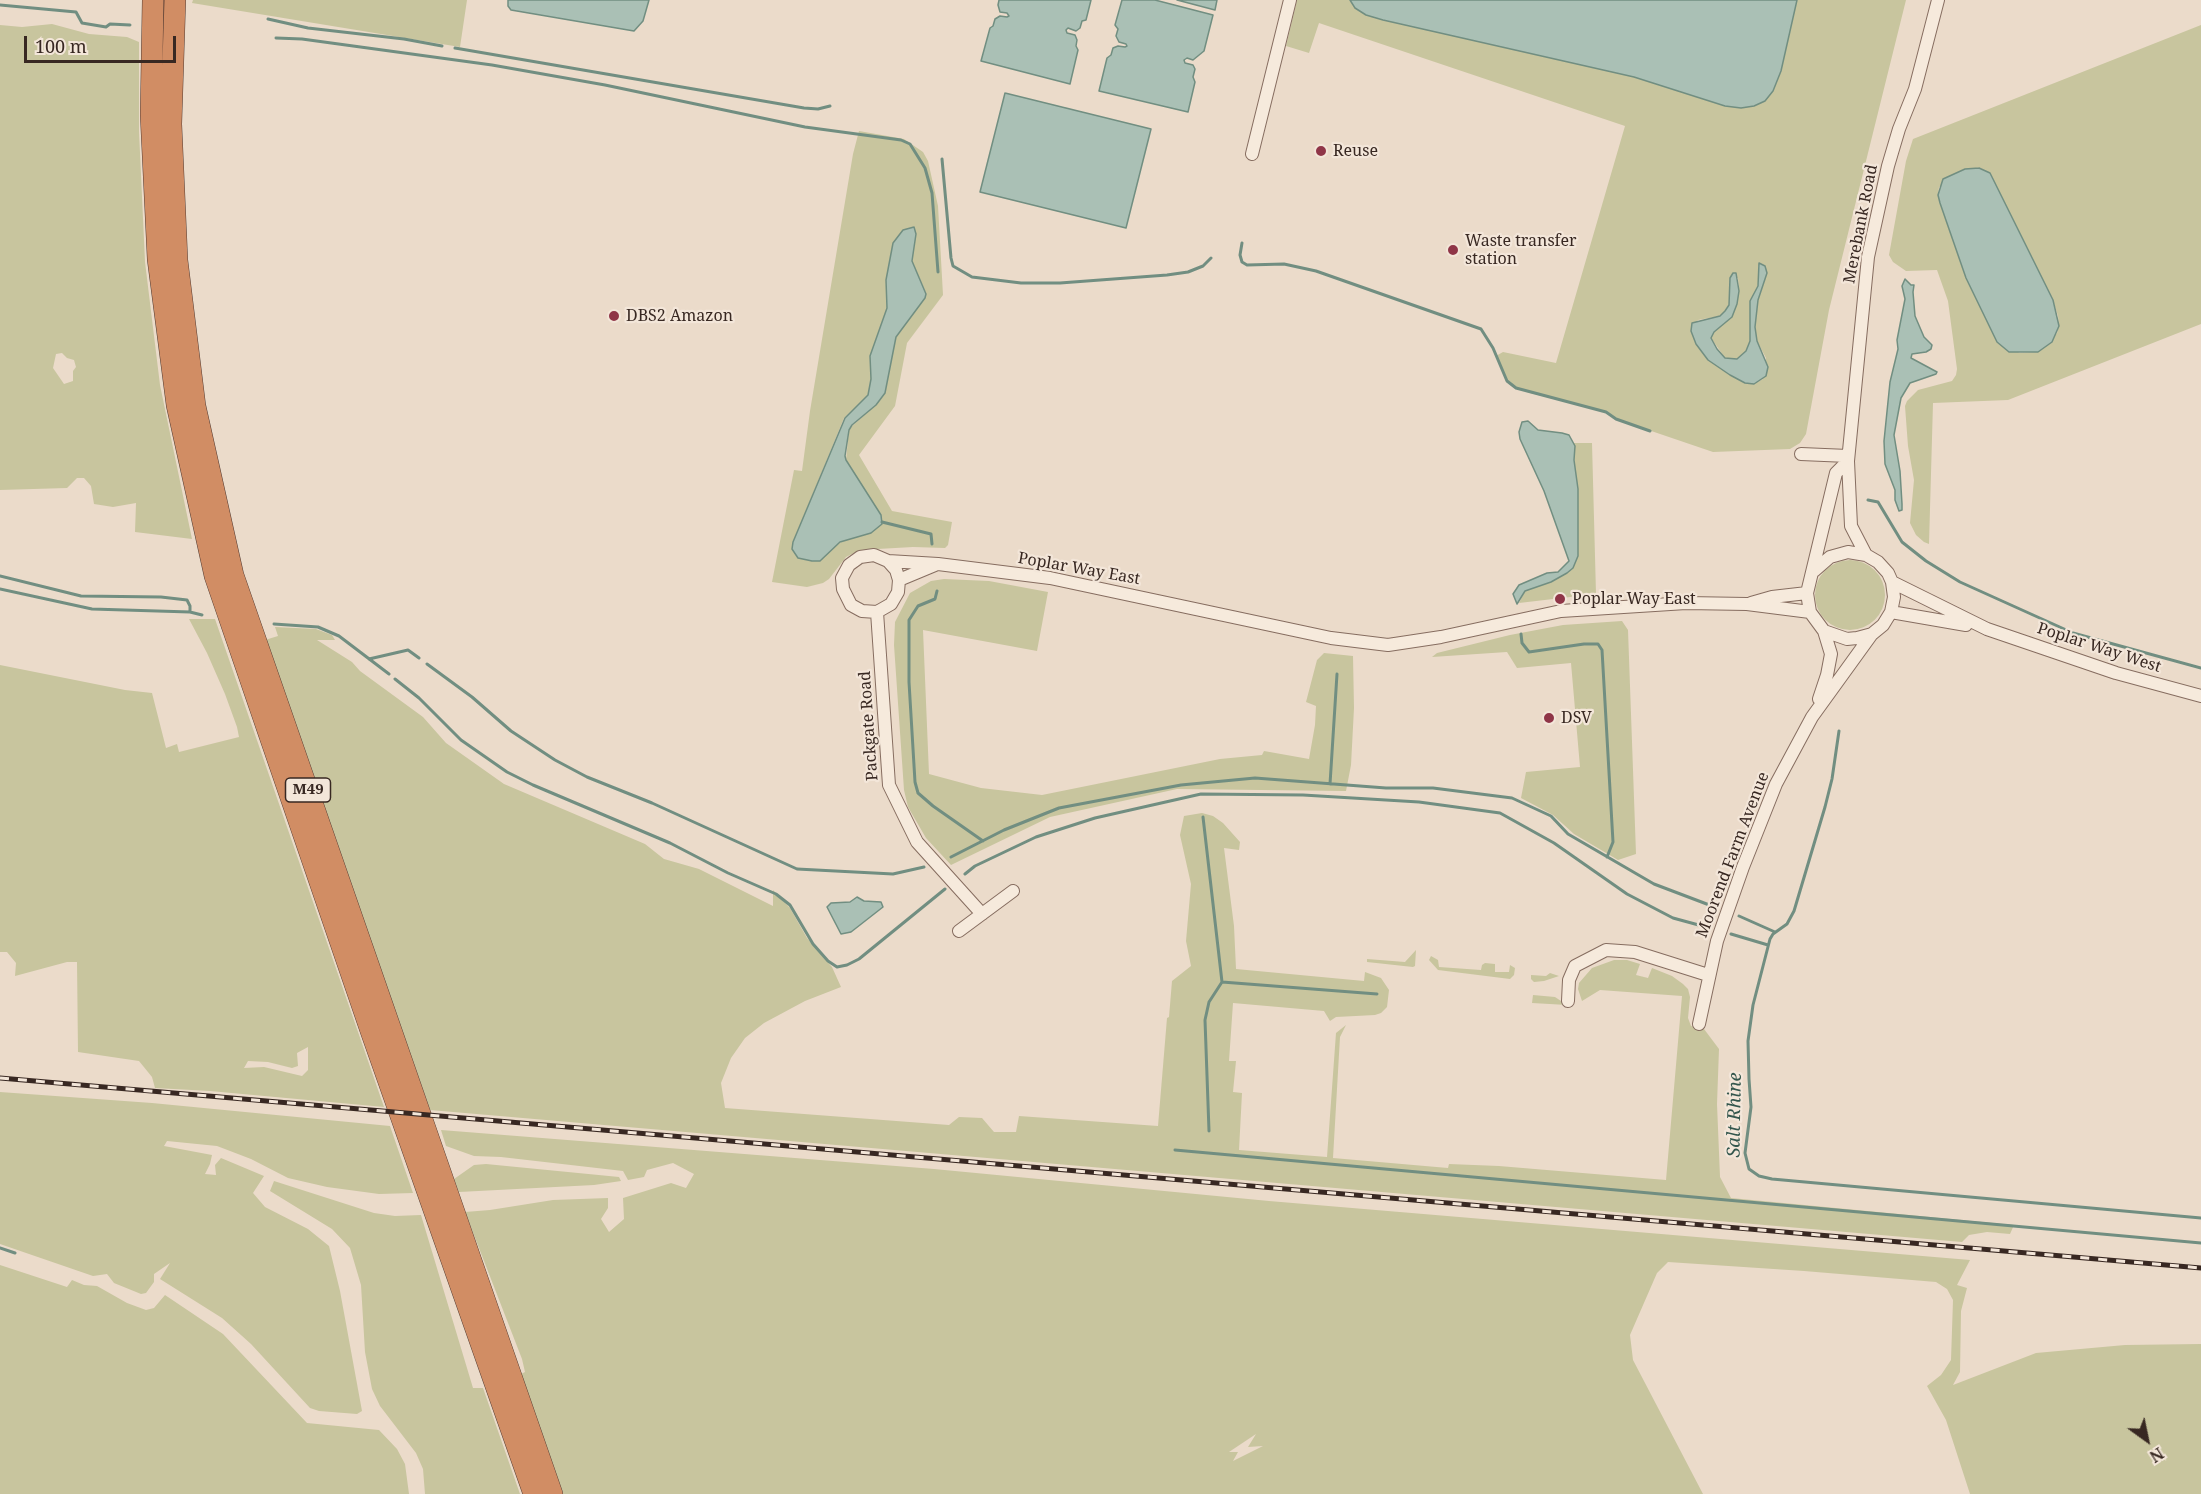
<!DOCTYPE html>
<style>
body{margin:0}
#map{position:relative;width:2201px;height:1494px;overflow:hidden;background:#ebdbca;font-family:"Noto Serif",serif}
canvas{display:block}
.north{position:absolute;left:2117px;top:1410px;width:60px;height:60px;-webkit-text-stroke:4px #f3e6d9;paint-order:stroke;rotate:147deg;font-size:16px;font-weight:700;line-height:24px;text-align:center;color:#382822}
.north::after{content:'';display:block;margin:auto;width:21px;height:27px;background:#382822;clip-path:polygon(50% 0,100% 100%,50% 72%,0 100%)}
.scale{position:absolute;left:24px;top:36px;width:152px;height:27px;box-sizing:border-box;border:3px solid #382822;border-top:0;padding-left:8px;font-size:18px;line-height:21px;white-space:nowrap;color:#382822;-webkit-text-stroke:4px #f3e6d9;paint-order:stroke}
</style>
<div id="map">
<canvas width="2201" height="1494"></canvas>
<div class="north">N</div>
<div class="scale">100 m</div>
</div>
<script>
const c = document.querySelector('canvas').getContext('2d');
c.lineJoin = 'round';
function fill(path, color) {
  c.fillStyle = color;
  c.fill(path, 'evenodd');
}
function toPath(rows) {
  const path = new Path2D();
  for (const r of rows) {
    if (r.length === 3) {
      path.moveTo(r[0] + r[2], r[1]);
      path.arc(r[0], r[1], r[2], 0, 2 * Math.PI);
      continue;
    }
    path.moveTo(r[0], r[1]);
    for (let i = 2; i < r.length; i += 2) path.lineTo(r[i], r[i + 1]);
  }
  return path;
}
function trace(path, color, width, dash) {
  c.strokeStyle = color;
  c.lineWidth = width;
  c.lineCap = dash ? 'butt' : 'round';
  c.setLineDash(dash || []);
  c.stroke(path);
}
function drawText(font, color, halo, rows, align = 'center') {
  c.font = font + ' "Noto Serif",serif';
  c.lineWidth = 4.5;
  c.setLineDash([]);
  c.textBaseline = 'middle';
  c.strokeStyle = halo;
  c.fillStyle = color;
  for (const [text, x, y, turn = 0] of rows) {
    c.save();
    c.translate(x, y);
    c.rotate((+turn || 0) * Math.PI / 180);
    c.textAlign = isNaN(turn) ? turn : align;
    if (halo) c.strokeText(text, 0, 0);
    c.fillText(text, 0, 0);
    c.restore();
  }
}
fill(toPath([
 [193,0,467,0,460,47,192,3],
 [1297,0,1350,0,1355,8,1366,15,1383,20,1634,77,1725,106,1741,108,1773,91,1781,71,1797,0,1906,0,1829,310,1806,434,1800,443,1790,449,1713,452,1616,419,1606,412,1530,393,1516,388,1507,381,1496,356,1503,352,1556,363,1625,126,1319,23,1309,53,1286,46],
 [1758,266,1765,266,1767,273,1758,300,1755,327,1757,341,1766,358,1763,379,1754,384,1696,344,1691,331,1698,320,1720,316,1725,311,1729,305,1730,278,1738,278,1739,291,1732,317,1714,332,1711,338,1725,358,1737,359,1746,351,1750,341,1750,301,1758,286],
 [52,24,89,34,127,37,139,42,139,131,145,262,160,385,192,539,135,532,136,503,113,507,94,504,91,486,84,478,77,478,67,488,0,490,0,25,22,27],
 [62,353,67,358,74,360,76,367,73,371,73,381,64,384,53,368,56,354],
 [2201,25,2201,324,2008,400,1933,403,1929,544,1924,542,1916,535,1910,523,1914,480,1908,446,1905,406,1907,401,1918,390,1952,381,1956,375,1957,369,1948,301,1937,270,1906,271,1893,262,1889,255,1906,161,1913,139],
 [1990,173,2053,300,2058,316,2059,326,2057,333,2038,352,2019,353,1966,278,1940,203,1938,195,1939,187],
 [859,131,904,139,923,152,928,161,938,206,943,295,907,343,895,406,859,455,892,511,952,522,948,545,945,548,913,547,860,550,846,557,829,579,823,583,807,587,772,582,794,470,802,471,810,411,853,154],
 [916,234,912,261,926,293,896,337,885,393,876,405,852,426,849,430,846,460,871,533,846,539,835,546,793,542,844,418,868,396,871,379,870,356,887,308,886,280,893,243],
 [1574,443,1592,443,1596,594,1519,603,1525,591,1551,582,1567,573,1578,549,1578,489,1574,460],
 [1850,595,35],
 [944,579,989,581,1048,592,1037,651,923,630,929,774,981,788,1042,795,1220,759,1262,755,1264,751,1309,759,1315,725,1316,706,1306,702,1317,660,1324,653,1353,656,1354,708,1351,765,1346,791,1177,789,1050,817,951,865,926,838,908,807,904,790,894,645,895,622,910,593,931,581],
 [189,619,215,619,384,1107,210,1091,155,1088,152,1077,139,1061,78,1052,77,962,67,962,15,976,16,963,7,952,0,952,0,665,125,690,152,693,166,748,177,744,179,752,239,737,237,727,225,694,207,653],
 [308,1047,308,1070,302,1076,264,1067,244,1068,248,1061,268,1062,292,1068,298,1066,297,1053],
 [1622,621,1628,630,1636,854,1618,860,1574,834,1553,815,1521,798,1526,772,1580,767,1571,663,1517,668,1507,652,1432,657,1437,653,1510,635,1563,625],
 [275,627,316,629,332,635,335,640,317,640,352,662,360,671,423,717,446,743,504,784,645,844,664,859,699,869,773,906,773,890,790,908,807,938,832,967,841,987,805,1001,764,1023,745,1038,731,1058,721,1083,725,1108,949,1125,959,1117,982,1118,994,1132,1016,1132,1019,1116,1158,1126,1167,1018,1169,1017,1172,981,1191,966,1186,941,1191,884,1180,835,1184,816,1202,813,1213,816,1223,823,1240,842,1239,850,1224,848,1234,926,1236,969,1364,981,1365,972,1381,978,1389,990,1387,1007,1381,1013,1375,1015,1336,1017,1330,1021,1324,1011,1233,1003,1229,1061,1236,1061,1233,1092,1242,1093,1239,1150,1327,1157,1336,1033,1346,1025,1340,1037,1333,1158,1448,1168,1449,1164,1499,1166,1666,1180,1682,996,1600,990,1582,1001,1578,989,1579,983,1592,968,1614,960,1627,960,1640,964,1636,975,1648,978,1652,968,1672,976,1683,984,1688,989,1690,997,1688,1018,1691,1026,1704,1029,1719,1049,1717,1104,1720,1177,1731,1198,2014,1225,2010,1234,1987,1232,1969,1235,1962,1242,430,1110,265,640,278,636],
 [1416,950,1415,966,1413,967,1367,962,1367,959,1405,962],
 [1431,956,1438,960,1439,967,1481,970,1482,965,1485,963,1495,964,1495,972,1509,972,1510,965,1515,968,1514,975,1510,979,1438,970,1429,960],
 [1550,973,1559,976,1544,981,1534,982,1531,979,1531,975,1546,976],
 [1533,995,1555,997,1567,1005,1532,1003],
 [0,1092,152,1103,390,1126,413,1193,379,1194,327,1187,288,1178,251,1159,217,1146,167,1141,164,1146,212,1155,210,1164,205,1174,216,1175,215,1165,221,1158,264,1176,253,1193,265,1207,308,1229,329,1246,340,1291,362,1411,357,1414,319,1411,310,1408,251,1344,222,1318,160,1279,170,1263,154,1274,154,1282,146,1293,141,1294,114,1283,107,1274,93,1276,0,1244],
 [441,1130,934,1169,1269,1201,1970,1260,1957,1285,1967,1288,1961,1311,1960,1372,1953,1385,2036,1353,2125,1345,2201,1344,2201,1494,1970,1494,1946,1420,1927,1386,1941,1375,1951,1360,1953,1300,1947,1289,1936,1282,1804,1271,1668,1262,1657,1273,1630,1335,1633,1360,1703,1494,563,1494,521,1374,525,1372,522,1359,465,1212,490,1210,553,1200,608,1198,608,1208,601,1219,609,1232,624,1219,623,1198,671,1183,686,1188,694,1174,673,1163,647,1170,644,1177,628,1180,623,1171,501,1157,474,1156,446,1146],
 [1256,1434,1248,1447,1263,1446,1233,1461,1238,1452,1229,1452],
 [486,1164,619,1177,621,1181,594,1185,459,1192,454,1179,474,1165],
 [274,1181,374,1213,395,1216,421,1215,473,1388,483,1388,520,1494,425,1494,423,1469,416,1453,380,1406,372,1389,365,1352,361,1285,350,1248,332,1229,270,1191],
 [0,1265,67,1287,72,1280,84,1285,97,1286,127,1303,146,1310,154,1308,165,1295,223,1334,307,1423,379,1430,397,1449,405,1464,409,1494,0,1494]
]), '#c8c59e');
const water = toPath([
 [508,0,649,0,643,21,634,31,511,10,508,6,508,0],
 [999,0,1091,0,1086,20,1082,21,1080,28,1076,31,1068,28,1066,30,1067,33,1075,35,1077,40,1076,46,1078,50,1070,84,981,61,990,28,993,26,995,19,1000,16,1007,17,1009,16,1007,13,1000,12,998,5,999,0],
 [1122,0,1155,0,1213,15,1204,51,1193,60,1187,58,1184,60,1185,63,1193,65,1195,69,1193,77,1195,82,1188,112,1099,91,1107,58,1111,55,1113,48,1118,46,1125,47,1127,46,1126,44,1119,42,1116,36,1118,29,1115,25,1122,0],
 [1177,0,1217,0,1215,10,1177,0],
 [1350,0,1797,0,1781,71,1773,91,1765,101,1754,106,1741,108,1725,106,1634,77,1383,20,1366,15,1355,8,1350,0],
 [1005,93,1151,129,1126,228,980,192,1005,93],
 [1979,168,1990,173,2053,300,2059,326,2052,342,2038,352,2009,352,1997,342,1966,278,1940,203,1938,195,1943,179,1965,169,1979,168],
 [914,227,916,234,912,261,926,294,925,298,896,337,885,393,876,405,852,425,849,430,845,456,846,460,881,515,882,524,871,533,840,542,820,561,812,561,798,558,792,549,793,542,845,418,868,395,871,379,870,356,887,308,886,280,893,243,903,230,914,227],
 [1759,263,1765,266,1767,273,1758,300,1755,327,1757,341,1768,367,1766,376,1754,384,1745,383,1730,375,1708,360,1696,344,1691,331,1692,323,1720,316,1725,311,1729,305,1730,278,1733,273,1736,273,1739,291,1737,304,1732,317,1714,332,1711,338,1717,349,1725,358,1737,359,1746,351,1750,341,1750,301,1758,286,1759,263],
 [1905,279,1911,285,1914,285,1913,292,1915,316,1924,337,1932,345,1931,349,1926,352,1912,354,1911,358,1937,372,1936,374,1910,383,1901,398,1894,435,1900,471,1902,504,1902,510,1899,511,1895,500,1895,490,1885,464,1884,441,1890,382,1898,349,1897,340,1905,299,1902,286,1905,279],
 [1528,421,1538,430,1562,433,1569,435,1575,446,1574,460,1578,489,1578,556,1573,568,1567,573,1551,582,1525,591,1517,604,1513,594,1519,585,1547,573,1558,572,1569,561,1544,491,1520,439,1519,432,1522,422,1528,421],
 [857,897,864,901,881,902,883,907,851,932,841,934,827,907,831,903,850,902,857,897]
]);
fill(water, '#aac0b5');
trace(water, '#718e81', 1.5);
trace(toPath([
 [0,5,76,12,82,23,106,27,110,24,130,25],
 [268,19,308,28,404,39,442,46],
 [276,38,302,39,492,65,605,85,805,127,901,140,910,144,925,168,932,193,938,272],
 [455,48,804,108,818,109,830,106],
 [942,159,951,258,953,266,972,277,1021,283,1060,283,1167,275,1188,272,1203,266,1211,258],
 [1242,243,1240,255,1242,262,1247,265,1284,264,1316,271,1481,329,1493,348,1507,381,1516,388,1606,412,1616,419,1650,431],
 [1868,500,1878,502,1902,542,1926,561,1960,582,2073,633,2201,668],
 [882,522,931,534,932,544],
 [0,576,81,596,161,597,187,600,190,606,190,612],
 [0,589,92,609,190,612,202,615],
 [937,591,935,599,918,606,909,620,909,682,915,782,918,793,933,806,983,841],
 [274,624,318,627,339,636,389,674],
 [1521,634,1522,643,1529,652,1584,644,1598,644,1602,650,1613,842,1607,857],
 [369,659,408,650,419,658],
 [427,664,472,697,511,731,555,760,587,777,652,803,797,869,893,874,924,867],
 [395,679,419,698,461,740,507,772,533,785,670,843,728,873,776,894,790,905,813,944,828,961,837,967,847,965,859,959,945,889],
 [1839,731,1832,779,1825,807,1794,911,1787,924,1773,934,1770,939,1753,1005,1748,1041,1749,1079,1751,1107,1745,1153,1749,1169,1759,1176,1772,1179,2201,1218],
 [1330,784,1337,674],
 [1203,817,1222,982,1209,1002,1205,1020,1209,1131],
 [951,857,1004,830,1059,808,1181,785,1255,778,1386,788,1433,788,1512,798,1551,816,1568,834,1654,884,1712,906],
 [965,874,975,866,1036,837,1095,818,1201,794,1303,795,1419,802,1500,813,1554,843,1627,894,1673,918,1706,927],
 [1739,916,1775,932],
 [1731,934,1768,945],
 [1222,982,1377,994],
 [1175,1150,2201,1243],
 [0,1248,15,1253]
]), '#718e81', 3);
const street = toPath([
 [1252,154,1290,0],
 [1801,454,1848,456],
 [1866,555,1851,526,1848,461,1868,257,1888,166,1899,129,1915,89,1938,0],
 [888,561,896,570,899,580,898,592,891,604,877,612,862,611,851,605,843,589,842,578,849,565,860,557,874,555,888,561,938,564,1050,578,1331,638,1388,645,1441,637,1561,611,1686,603,1747,604,1810,612],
 [1814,571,1830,557,1848,552,1866,555,1878,562,1888,573,1892,582,1894,597,1891,612,1883,625,1872,634,1857,638,1847,639,1824,631,1810,612,1807,593,1836,473,1848,461],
 [899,580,935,565],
 [1892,582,1987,629,2116,673,2201,696],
 [1751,603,1772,597,1807,593],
 [877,612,889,785,917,842,982,914],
 [1891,612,1966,625],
 [1819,699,1827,675,1831,654,1824,631],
 [959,931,1013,891],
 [1568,1001,1569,980,1575,966,1606,950,1635,952,1708,975],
 [1699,1024,1717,941,1743,867,1776,784,1812,717,1872,634]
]);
const highway = toPath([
 [153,0,151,115,158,259,177,405,215,576,371,1031,534,1494],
 [175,0,171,124,177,260,195,406,233,575,552,1494]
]);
trace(street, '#866d60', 14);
trace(highway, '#543c33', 22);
trace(street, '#f6eadc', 12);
trace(highway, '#d18d64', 21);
const rail = toPath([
 [0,1078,2201,1268]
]);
trace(rail, '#382822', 5);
trace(rail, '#f3e6d9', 3, [9]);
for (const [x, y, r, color] of [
 [1321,151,6,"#8f3547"],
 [1453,250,6,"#8f3547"],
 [614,316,6,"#8f3547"],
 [1560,599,6,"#8f3547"],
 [1549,718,6,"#8f3547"]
]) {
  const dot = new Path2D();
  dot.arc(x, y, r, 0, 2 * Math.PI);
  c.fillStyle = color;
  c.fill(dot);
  trace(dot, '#f3e6d9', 2);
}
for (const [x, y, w] of [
 [308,790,45]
]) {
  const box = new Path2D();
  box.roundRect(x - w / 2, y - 12, w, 24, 4.5);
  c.fillStyle = '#f3e6d9';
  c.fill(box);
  trace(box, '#382822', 1.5);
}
drawText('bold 15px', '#382822', null, [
 ["M49",308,790]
]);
drawText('16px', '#382822', '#f3e6d9', [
 ["Reuse",1333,151],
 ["Waste transfer",1465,241],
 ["station",1465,259],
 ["DBS2 Amazon",626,316],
 ["Poplar Way East",1572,599],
 ["DSV",1561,718]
], 'left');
drawText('16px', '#382822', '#f3e6d9', [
 ["Merebank Road",1861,224,-79],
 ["Poplar Way East",1079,569,10],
 ["Poplar Way West",2099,648,18],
 ["Packgate Road",869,726,-94],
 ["Moorend Farm Avenue",1733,855,-69]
]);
drawText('italic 18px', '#33564d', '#f3e6d9', [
 ["Salt Rhine",1735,1115,-89]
]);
</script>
